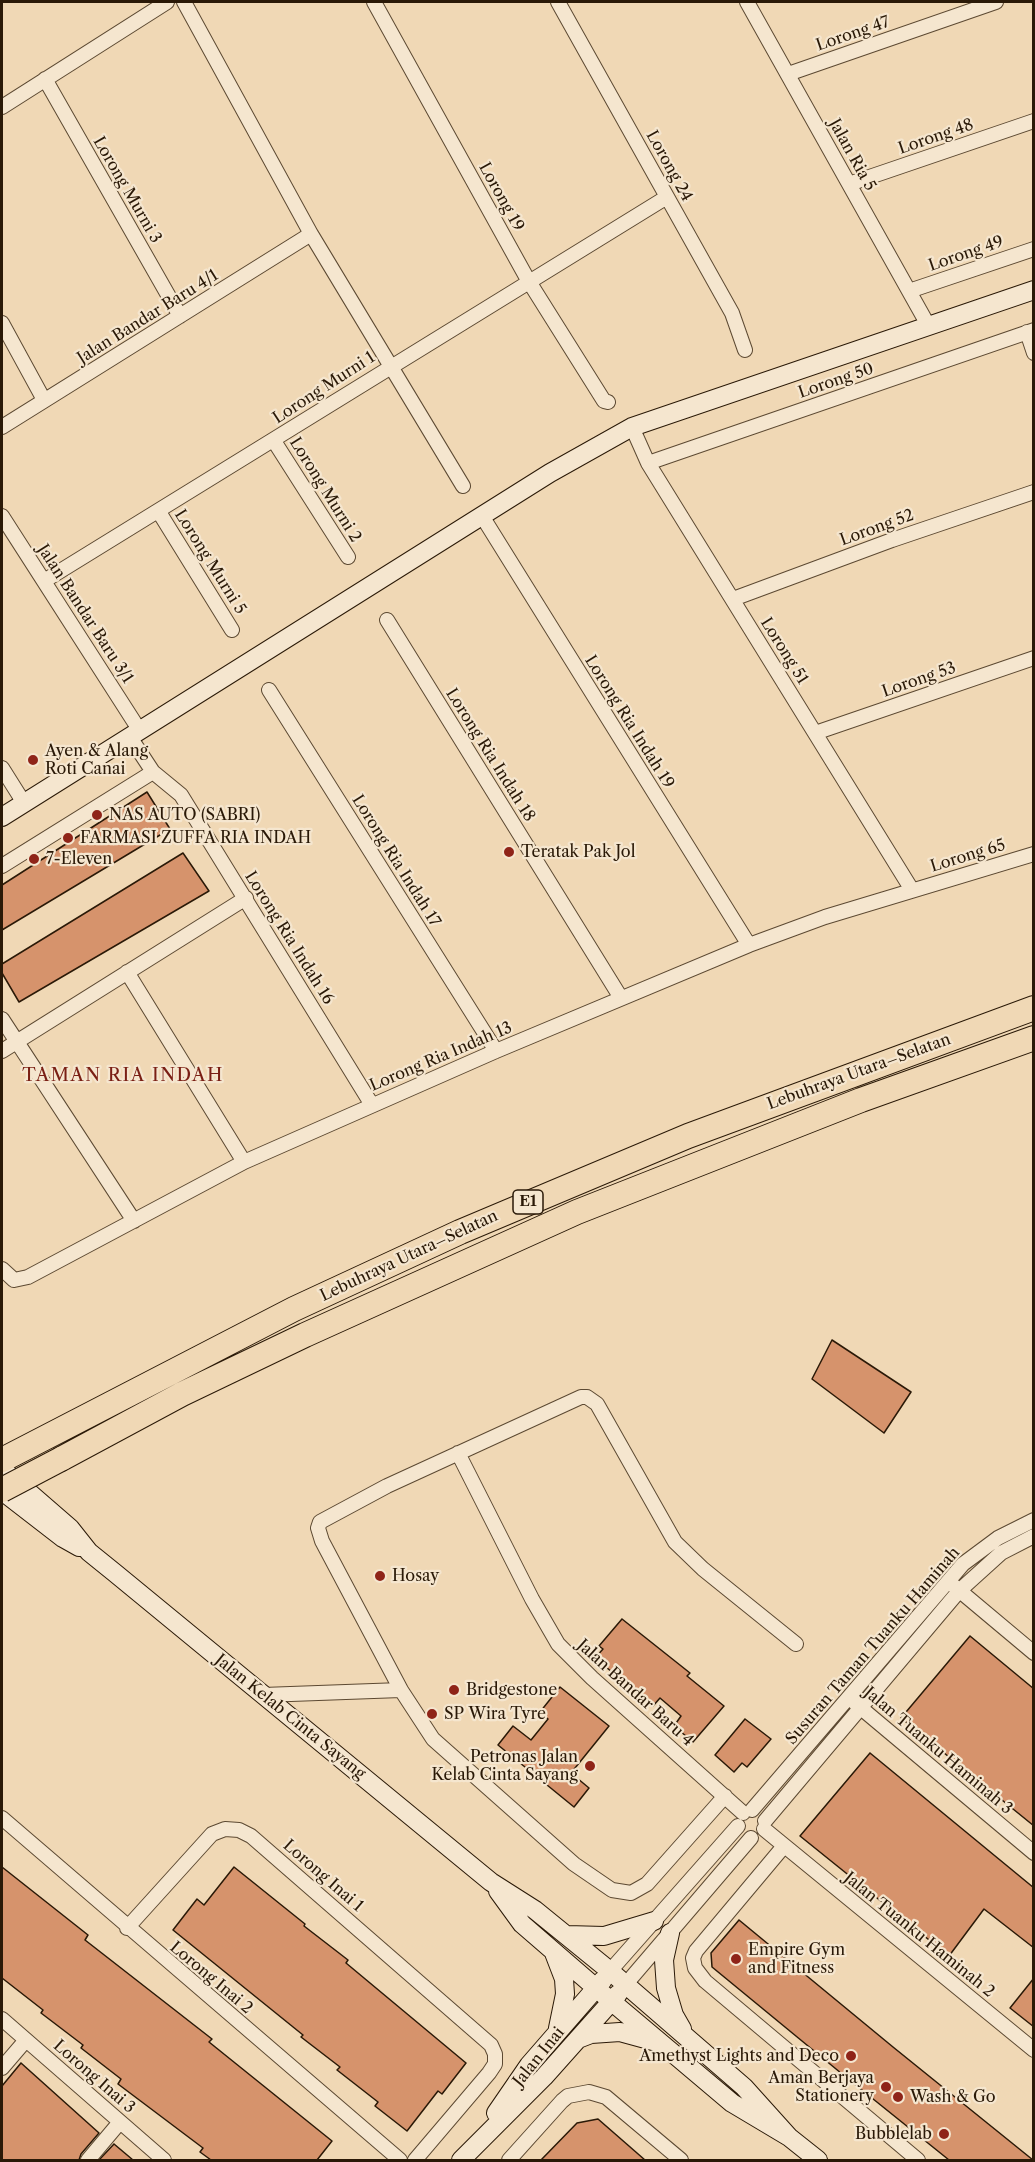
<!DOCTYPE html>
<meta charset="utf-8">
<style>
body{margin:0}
#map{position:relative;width:1035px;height:2162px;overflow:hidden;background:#f0d8b5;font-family:"Libre Caslon Text",serif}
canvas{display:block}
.frame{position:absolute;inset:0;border:3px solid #2a1907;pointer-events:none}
</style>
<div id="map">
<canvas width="1035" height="2162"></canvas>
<div class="frame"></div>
</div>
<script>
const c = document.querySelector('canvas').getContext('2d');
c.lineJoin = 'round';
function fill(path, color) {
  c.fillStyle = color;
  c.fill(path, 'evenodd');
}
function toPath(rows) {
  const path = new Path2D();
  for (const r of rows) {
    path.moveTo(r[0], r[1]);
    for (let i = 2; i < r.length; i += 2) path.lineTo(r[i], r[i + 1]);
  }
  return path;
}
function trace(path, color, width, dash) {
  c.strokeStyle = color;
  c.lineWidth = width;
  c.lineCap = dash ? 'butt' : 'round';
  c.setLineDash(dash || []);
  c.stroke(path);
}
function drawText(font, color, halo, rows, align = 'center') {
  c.font = font + ' "Libre Caslon Text",serif';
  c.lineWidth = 4.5;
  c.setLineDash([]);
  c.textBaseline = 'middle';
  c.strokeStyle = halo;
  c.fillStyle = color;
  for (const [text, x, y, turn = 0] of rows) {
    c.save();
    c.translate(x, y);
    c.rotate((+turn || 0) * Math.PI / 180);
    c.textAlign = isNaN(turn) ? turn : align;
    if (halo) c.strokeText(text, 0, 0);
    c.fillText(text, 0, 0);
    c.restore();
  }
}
const building = toPath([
 [147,792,170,829,2,930,2,885,147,792],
 [183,853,209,891,19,1002,2,973,2,964,183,853],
 [832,1340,911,1392,884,1433,812,1379,832,1340],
 [622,1619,690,1673,687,1676,724,1706,693,1742,674,1726,681,1716,660,1698,653,1706,595,1658,603,1649,599,1646,622,1619],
 [970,1636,1034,1689,1034,1826,901,1718,970,1636],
 [560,1687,609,1726,571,1773,589,1788,574,1807,498,1745,513,1726,531,1740,548,1719,540,1712,560,1687],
 [745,1719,771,1739,747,1767,742,1763,734,1772,715,1755,745,1719],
 [870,1753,1034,1888,1034,1948,984,1909,949,1956,800,1836,870,1753],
 [2,1867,88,1935,85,1940,212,2039,209,2042,332,2141,317,2160,211,2160,200,2152,203,2148,118,2084,121,2079,81,2048,83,2045,41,2013,43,2010,2,1978,2,1867],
 [234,1867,305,1924,304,1926,348,1960,346,1963,466,2063,442,2094,438,2091,407,2131,375,2106,378,2102,337,2070,340,2067,301,2037,303,2035,173,1930,197,1899,204,1905,234,1867],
 [739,1920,893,2047,1033,2160,949,2160,847,2078,712,1967,711,1953,739,1920],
 [1034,1978,1034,2027,1010,2008,1034,1978],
 [21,2063,99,2133,81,2154,79,2160,2,2160,2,2086,21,2063],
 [598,2119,645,2160,541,2160,577,2123,598,2119],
 [114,2144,133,2160,99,2160,114,2144]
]);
fill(building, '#d6936c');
trace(building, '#2a1907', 1.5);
const street = toPath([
 [184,2,311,234,463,486],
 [374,2,528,280,604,401,608,402],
 [558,2,732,313,745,350],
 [747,2,928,325],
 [788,74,996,2],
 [45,79,180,316],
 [2,107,167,2],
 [849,184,1034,121],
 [909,291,1034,249],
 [2,323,44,400],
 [1027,332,1034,353],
 [2,427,311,234],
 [632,427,648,463,912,890],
 [274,441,348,557],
 [648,463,1034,330],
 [159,512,232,630],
 [2,516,140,731],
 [482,516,749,945],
 [44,581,667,197],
 [733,599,892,540,1034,492],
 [387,620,621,998],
 [269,690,496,1051],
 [815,733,1034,658],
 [130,737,153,772,181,795,372,1105],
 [2,768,24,803],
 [2,866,153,772],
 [127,972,244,1162],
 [2,1019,134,1221],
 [2,1051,246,898],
 [2,1269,14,1280,28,1277,244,1162,496,1051,749,945,825,917,1034,854],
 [458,1453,532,1599,558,1644,592,1678,743,1813],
 [954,1586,1034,1653],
 [263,1695,401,1690],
 [855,1703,1034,1853],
 [725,1796,647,1884,631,1893,612,1890,574,1864,433,1739,401,1690,322,1541,318,1528,320,1522,387,1486,581,1397,587,1397,597,1404,675,1542,703,1569,796,1644],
 [752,1810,963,1564,998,1538,1034,1520],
 [2,1818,400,2160],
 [765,1821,959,1591,1001,1553,1034,1536],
 [764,1829,1034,2050],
 [784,1846,696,1951,693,1958,695,1968,705,1981,918,2160],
 [127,1928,212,1834,225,1829,239,1830,251,1836,491,2045,495,2054,495,2064,489,2073,415,2160],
 [610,1971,738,1826],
 [626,1984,751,1838],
 [2,2019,164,2160],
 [2,2068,26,2040],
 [88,2160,120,2122],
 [509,2160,562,2101,568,2096,589,2092,606,2097,681,2160]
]);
const secondary = toPath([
 [2,817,550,473,632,427,1034,290],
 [2,1469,70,1528,89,1552,115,1573,491,1882,535,1910,610,1971,744,2087,789,2137],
 [2,1491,63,1538,79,1547],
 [498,1891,522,1924,611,2001,732,2103,789,2137,818,2160],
 [670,1933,664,1960,666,1988,674,2015,682,2029],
 [567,1935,604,1936,654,1921],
 [554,1953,564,1979,565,1994,558,2028],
 [578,2039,591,2034,620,2032,653,2041],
 [496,2113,529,2065,603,1980],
 [461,2160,544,2077,618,1994]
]);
const highway = toPath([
 [61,1459,182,1394,305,1335,577,1212,861,1100,1034,1038],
 [2,1460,294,1309,460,1232,688,1136,1034,1008]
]);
trace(street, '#5c4932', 16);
trace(secondary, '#2a1907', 20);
trace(highway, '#2a1907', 26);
trace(street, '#f5e6cf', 14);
trace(secondary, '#f5e6cf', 18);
trace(highway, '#f0d8b5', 24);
const highwayBridge = toPath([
 [2,1490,61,1459]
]);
trace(highwayBridge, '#2a1907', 26, []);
trace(highwayBridge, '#f0d8b5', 24);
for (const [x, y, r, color] of [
 [33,760,6,"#8f2418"],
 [97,815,6,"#8f2418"],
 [68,838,6,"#8f2418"],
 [509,852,6,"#8f2418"],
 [34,859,6,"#8f2418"],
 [380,1576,6,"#8f2418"],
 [454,1690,6,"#8f2418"],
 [432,1714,6,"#8f2418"],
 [590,1766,6,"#8f2418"],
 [736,1959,6,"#8f2418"],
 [851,2056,6,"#8f2418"],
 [886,2087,6,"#8f2418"],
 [898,2097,6,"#8f2418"],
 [944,2134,6,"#8f2418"]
]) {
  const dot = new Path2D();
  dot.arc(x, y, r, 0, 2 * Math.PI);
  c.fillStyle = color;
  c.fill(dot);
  trace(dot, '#f5e6cf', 2);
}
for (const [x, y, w] of [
 [528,1202,30]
]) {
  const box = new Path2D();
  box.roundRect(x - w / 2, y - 12, w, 24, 4.5);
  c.fillStyle = '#f5e6cf';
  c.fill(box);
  trace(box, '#2a1907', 1.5);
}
drawText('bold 15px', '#2a1907', null, [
 ["E1",528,1202]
]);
drawText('16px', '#2a1907', '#f5e6cf', [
 ["Lorong 47",853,34,-19],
 ["Lorong 48",936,137,-19],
 ["Jalan Ria 5",852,155,61],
 ["Lorong 24",669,166,61],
 ["Lorong Murni 3",127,190,60],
 ["Lorong 19",501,197,61],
 ["Lorong 49",966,254,-19],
 ["Jalan Bandar Baru 4/1",148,317,-32],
 ["Lorong 50",836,381,-19],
 ["Lorong Murni 1",324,388,-33],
 ["Lorong Murni 2",325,490,58],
 ["Lorong 52",877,528,-20],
 ["Lorong Murni 5",210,562,58],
 ["Jalan Bandar Baru 3/1",85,614,57],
 ["Lorong 51",784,651,58],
 ["Lorong 53",919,680,-19],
 ["Lorong Ria Indah 19",629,722,58],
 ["Lorong Ria Indah 18",490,755,58],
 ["Lorong 65",968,856,-17],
 ["Lorong Ria Indah 17",396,861,58],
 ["Lorong Ria Indah 16",289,938,58],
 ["Lorong Ria Indah 13",441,1057,-23],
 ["Lebuhraya Utara–Selatan",859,1072,-20],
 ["Lebuhraya Utara–Selatan",409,1256,-25],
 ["Susuran Taman Tuanku Haminah",873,1646,-49],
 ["Jalan Bandar Baru 4",635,1693,42],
 ["Jalan Kelab Cinta Sayang",290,1717,39],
 ["Jalan Tuanku Haminah 3",938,1751,40],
 ["Lorong Inai 1",323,1876,41],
 ["Jalan Tuanku Haminah 2",919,1935,39],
 ["Lorong Inai 2",211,1978,40],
 ["Jalan Inai",539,2057,-51],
 ["Lorong Inai 3",94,2077,41]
]);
drawText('16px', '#2a1907', '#f5e6cf', [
 ["Ayen & Alang",45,751],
 ["Roti Canai",45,769],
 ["NAS AUTO (SABRI)",109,815],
 ["FARMASI ZUFFA RIA INDAH",80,838],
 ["Teratak Pak Jol",521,852],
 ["7-Eleven",46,859],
 ["Hosay",392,1576],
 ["Bridgestone",466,1690],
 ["SP Wira Tyre",444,1714],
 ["Petronas Jalan",578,1757,"right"],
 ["Kelab Cinta Sayang",578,1775,"right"],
 ["Empire Gym",748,1950],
 ["and Fitness",748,1968],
 ["Amethyst Lights and Deco",839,2056,"right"],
 ["Aman Berjaya",874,2078,"right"],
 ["Stationery",874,2096,"right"],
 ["Wash & Go",910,2097],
 ["Bubblelab",932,2134,"right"]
], 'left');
c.letterSpacing = '1.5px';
drawText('18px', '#7a1f14', '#f5e6cf', [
 ["TAMAN RIA INDAH",123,1076]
]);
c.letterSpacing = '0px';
</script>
